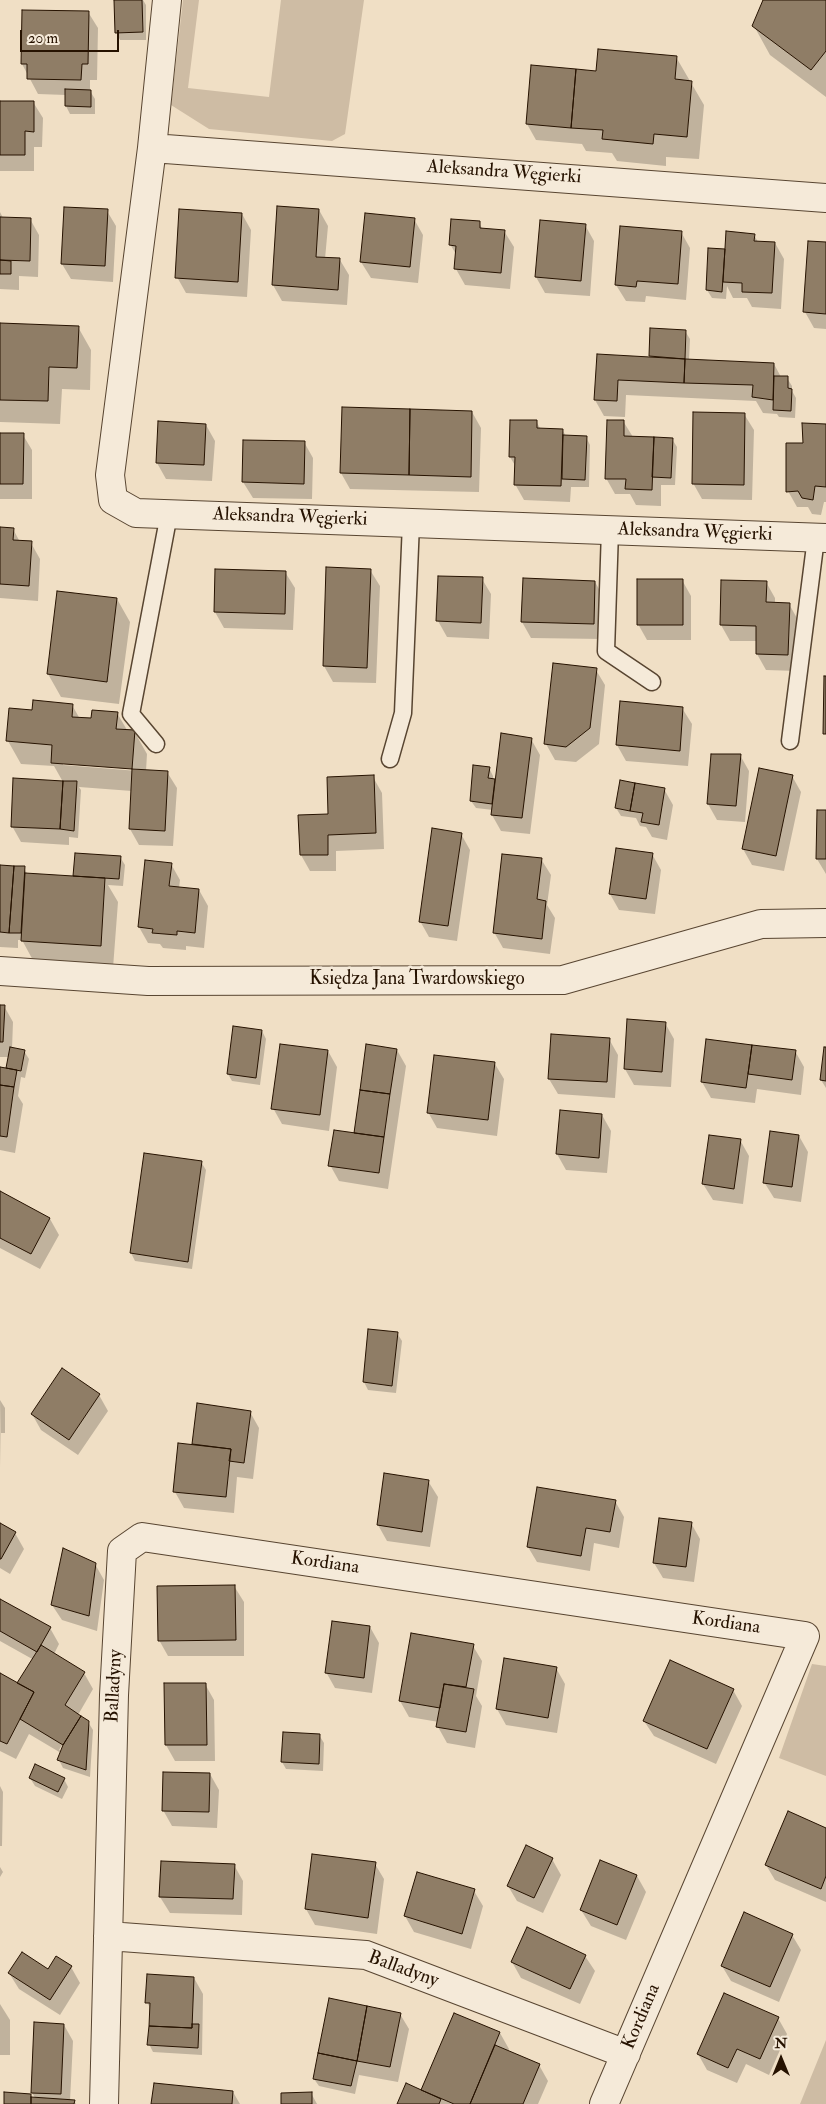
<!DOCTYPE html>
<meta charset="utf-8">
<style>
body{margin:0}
#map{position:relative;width:826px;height:2104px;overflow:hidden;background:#f0dfc5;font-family:"IM FELL Double Pica",serif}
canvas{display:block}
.north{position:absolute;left:756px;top:2034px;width:50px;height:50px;-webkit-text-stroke:4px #f5ead9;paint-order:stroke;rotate:0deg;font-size:14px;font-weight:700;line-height:20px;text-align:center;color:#261200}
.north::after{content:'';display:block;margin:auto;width:18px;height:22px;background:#261200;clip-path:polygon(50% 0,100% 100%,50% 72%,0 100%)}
.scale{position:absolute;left:20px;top:30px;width:99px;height:22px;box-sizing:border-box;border:2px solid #261200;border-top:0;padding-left:6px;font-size:15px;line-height:18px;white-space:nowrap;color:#261200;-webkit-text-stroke:4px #f5ead9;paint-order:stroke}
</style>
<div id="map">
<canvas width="826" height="2104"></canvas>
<div class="north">N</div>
<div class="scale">20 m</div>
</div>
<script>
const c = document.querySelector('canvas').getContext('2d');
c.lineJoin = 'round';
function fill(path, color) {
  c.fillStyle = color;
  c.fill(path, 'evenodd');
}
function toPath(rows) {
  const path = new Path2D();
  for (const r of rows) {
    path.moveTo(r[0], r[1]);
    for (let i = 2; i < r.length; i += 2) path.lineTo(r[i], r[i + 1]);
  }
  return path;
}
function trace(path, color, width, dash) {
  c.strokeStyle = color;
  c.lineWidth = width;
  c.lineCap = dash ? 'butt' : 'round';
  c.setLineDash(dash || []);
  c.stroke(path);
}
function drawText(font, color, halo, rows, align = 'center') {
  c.font = font + ' "IM FELL Double Pica",serif';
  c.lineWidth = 5;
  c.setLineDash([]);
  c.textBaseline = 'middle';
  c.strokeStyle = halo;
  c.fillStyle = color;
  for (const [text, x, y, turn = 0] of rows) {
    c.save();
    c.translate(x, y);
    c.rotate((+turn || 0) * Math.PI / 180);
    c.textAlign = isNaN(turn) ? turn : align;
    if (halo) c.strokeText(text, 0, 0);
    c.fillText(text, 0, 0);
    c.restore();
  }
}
fill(toPath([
 [183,0,199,0,188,88,269,97,281,0,364,0,345,134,332,141,209,129,171,105],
 [812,1664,826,1666,826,1776,779,1758],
 [826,2040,826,2104,800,2104]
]), '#cebca4');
fill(toPath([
 [116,0,143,0,146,5,146,40,120,40,116,32],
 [765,0,826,0,826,97,770,55,754,26],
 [88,12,98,28,97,80,90,80,90,91,95,99,95,114,70,114,66,106,66,95,38,94,22,64],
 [676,57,704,105,699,159,666,157,666,166,617,161,612,153,586,151,582,144,536,140,527,124],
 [0,102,33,102,43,118,42,147,34,147,34,171,0,171],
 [278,207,319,210,328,226,325,259,340,260,349,275,347,305,282,301,273,285],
 [107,211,116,226,113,282,71,279,62,264],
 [0,212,3,218,30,219,39,235,38,277,19,276,19,290,0,289],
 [242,214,251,230,247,297,186,293,177,277],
 [414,219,423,235,418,283,371,278,361,262],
 [479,223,483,230,504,231,514,247,510,289,465,285,456,269,457,256,450,244],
 [585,225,594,241,590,296,545,293,536,277],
 [621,227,681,232,690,248,686,300,646,296,645,302,626,301,616,285],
 [754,235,758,242,775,243,784,259,781,309,752,307,747,298,733,298,727,286,726,299,712,298,707,290,726,250],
 [809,243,826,244,826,329,814,328,805,312],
 [0,324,78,327,91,350,90,390,62,389,60,424,0,422],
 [685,331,690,339,689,360,774,364,781,377,787,378,792,386,792,391,796,398,795,418,779,417,777,414,763,413,756,401,626,395,625,417,604,416,595,400,598,355,652,358,650,356],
 [472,412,481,428,479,492,350,489,341,473],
 [744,414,754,430,752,500,702,499,693,483],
 [536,421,541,430,563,431,566,436,586,437,590,445,589,487,571,487,570,502,524,500,515,484,516,467,510,457],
 [623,421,633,437,672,439,677,447,675,485,661,485,661,506,636,505,630,494,615,494,606,478],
 [206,425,215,441,212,481,166,479,157,463],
 [826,425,826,502,824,502,821,515,812,514,808,507,797,507,788,491,805,444],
 [0,435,23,435,32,450,32,499,0,499],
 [244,441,304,442,313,458,312,499,253,498,243,482],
 [0,529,13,529,20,542,31,543,40,559,38,601,0,598],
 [370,570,380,586,376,683,333,682,324,666],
 [285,572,295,588,293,630,224,628,215,612],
 [439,577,482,579,491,594,489,639,447,637,438,621],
 [682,580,691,596,691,640,647,640,638,624],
 [722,581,766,582,775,598,775,604,789,604,798,620,797,671,766,670,757,654,757,641,730,641,721,625],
 [595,582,604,598,602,639,531,638,522,622],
 [117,599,130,622,119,704,61,697,48,674],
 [596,670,605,685,599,744,576,762,555,760,546,744],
 [72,705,80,719,92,719,117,713,127,730,134,731,147,754,146,771,167,772,177,788,173,846,139,845,130,829,132,791,79,787,81,790,78,838,69,837,69,845,21,842,12,826,63,782,54,766,21,764,8,741,33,711],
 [63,763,138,769,138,771,63,765],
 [682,708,692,724,688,766,626,761,617,745],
 [531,739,540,755,530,834,501,831,492,815,493,810,476,808,471,801,489,768,493,776,493,780,496,783],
 [740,755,749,771,745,822,717,820,708,804],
 [792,776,801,792,784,871,752,865,743,849],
 [373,777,382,793,384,849,336,851,336,871,310,871,301,855,300,816,329,815],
 [664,789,673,805,667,840,652,837,646,827,640,826,636,818,621,816,616,808],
 [826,811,826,874,817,859],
 [461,834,470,850,457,941,429,937,420,921],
 [652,854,661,870,655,914,619,910,610,894],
 [120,857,125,865,123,886,108,885,118,902,113,968,35,964,22,940,18,940,18,948,0,947,0,866,24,868,28,875,76,877],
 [541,859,551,875,547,905,555,918,550,954,503,948,494,932],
 [171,864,180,880,179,888,199,890,208,906,204,948,186,946,186,950,163,948,160,944,148,943,139,927],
 [0,1006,4,1006,13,1022,12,1049,24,1051,29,1059,25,1078,21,1077,18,1096,23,1104,15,1153,0,1150,0,1069,7,1070,9,1057,0,1057],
 [665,1023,674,1039,671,1087,634,1085,625,1069],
 [262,1031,266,1039,260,1085,232,1081,228,1074],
 [609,1039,618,1055,615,1098,558,1094,549,1079],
 [708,1041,795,1051,804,1067,801,1095,757,1089,755,1103,711,1098,702,1082],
 [826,1048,826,1088,821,1080],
 [397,1050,406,1066,388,1189,339,1181,330,1165,355,1134],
 [328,1051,337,1067,329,1131,282,1124,273,1108],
 [495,1064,504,1079,497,1136,437,1128,428,1112],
 [561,1112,602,1115,611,1131,607,1173,566,1170,557,1154],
 [799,1136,808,1152,801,1202,774,1198,764,1182],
 [740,1140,749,1156,743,1204,713,1200,703,1184],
 [201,1162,206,1170,192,1269,135,1261,131,1253],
 [0,1192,50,1219,59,1235,40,1269,0,1248],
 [370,1330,397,1333,402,1341,396,1393,368,1390,364,1382],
 [99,1395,108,1411,78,1455,41,1430,32,1414],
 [0,1400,5,1408,5,1433,1,1433,1,1468],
 [198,1404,250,1412,259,1428,253,1479,237,1477,234,1513,184,1508,175,1492,193,1445],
 [428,1481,438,1497,430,1547,387,1541,378,1525],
 [615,1501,624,1517,619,1548,594,1543,590,1571,537,1562,528,1547],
 [691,1523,700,1539,694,1582,663,1578,654,1563],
 [0,1524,15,1533,24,1549,10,1574,0,1568],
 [95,1564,104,1580,97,1631,62,1620,52,1605],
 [234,1586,244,1602,244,1656,168,1656,159,1640],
 [0,1600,50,1628,59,1644,54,1654,84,1673,93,1689,78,1715,88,1722,93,1730,90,1777,63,1768,59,1760,61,1753,29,1734,16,1759,0,1751,0,1674,18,1684,34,1660,0,1641],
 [76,1722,61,1751,59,1750],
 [370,1627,379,1643,372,1693,335,1688,326,1672],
 [473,1646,482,1661,476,1696,482,1706,475,1748,447,1743,438,1727,439,1722,409,1717,400,1701],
 [556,1668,565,1684,557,1733,506,1725,497,1709],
 [165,1684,205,1684,214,1700,215,1761,175,1761,166,1745],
 [733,1690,742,1706,716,1764,654,1736,644,1721],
 [319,1735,324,1743,323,1771,286,1769,282,1762],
 [210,1774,219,1790,217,1828,172,1826,163,1810],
 [30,1778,64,1779,68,1787,62,1799,35,1786],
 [0,1786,3,1792,2,1846,0,1846],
 [826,1829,826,1902,775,1880,766,1865],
 [552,1859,561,1875,543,1913,517,1901,508,1886],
 [601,1862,637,1876,646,1892,626,1940,591,1926,581,1910],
 [375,1864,384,1879,377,1934,315,1925,306,1909],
 [234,1865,243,1881,242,1915,170,1913,160,1897],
 [0,1867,3,1872,0,1877],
 [417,1874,474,1891,483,1906,471,1949,414,1932,405,1916],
 [792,1935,801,1950,779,2002,731,1981,722,1966],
 [585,1956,595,1971,580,2004,521,1978,512,1962],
 [71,1967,80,1983,60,2015,19,1989,9,1973],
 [194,1978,203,1994,202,2055,153,2052,149,2044,151,2010,147,2002],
 [0,2004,10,2020,10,2055,0,2055],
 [400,2014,409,2029,398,2082,359,2075,355,2094,319,2086,314,2079],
 [454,2014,500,2033,509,2049,508,2051,539,2065,548,2081,538,2104,398,2104,421,2091],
 [778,2018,787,2034,769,2075,746,2064,737,2083,707,2070,698,2054],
 [64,2025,73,2041,70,2101,74,2101,76,2104,5,2104,30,2095,32,2099,36,2099,32,2093],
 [233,2092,240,2104,153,2104],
 [311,2093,317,2104,282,2104]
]), '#0003');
const building = toPath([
 [114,0,142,0,143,32,115,33,114,0],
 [763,0,826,0,826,51,811,70,752,26,763,0],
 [22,10,89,11,88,64,82,64,81,80,27,79,27,64,21,64,22,10],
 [598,49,677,56,675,79,692,81,687,137,654,134,653,144,602,139,603,130,571,128,576,69,596,71,598,49],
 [531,65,576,69,571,128,526,124,531,65],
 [65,89,91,90,91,107,65,106,65,89],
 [0,101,34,101,34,132,25,131,25,155,0,155,0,101],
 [277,206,319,209,316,257,340,258,338,290,272,285,277,206],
 [64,207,108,209,105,266,61,264,64,207],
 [179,209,242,213,238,282,175,278,179,209],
 [365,213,415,218,410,267,360,262,365,213],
 [0,217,31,218,30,261,0,260,0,217],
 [451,219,480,221,480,228,505,230,501,273,454,269,456,246,449,245,451,219],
 [540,220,586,224,581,281,535,277,540,220],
 [620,226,682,231,678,284,637,281,636,287,615,285,620,226],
 [726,231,755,234,754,241,775,242,772,293,742,292,742,283,723,282,726,231],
 [808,241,826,242,826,314,803,312,808,241],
 [708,248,725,249,722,292,706,290,708,248],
 [0,260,11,261,11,274,0,274,0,260],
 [0,323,79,326,77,368,49,367,48,401,0,400,0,323],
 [650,328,686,330,685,359,649,356,650,328],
 [597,354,685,359,684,383,618,380,617,401,594,400,597,354],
 [685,359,774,363,773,400,752,397,753,385,684,383,685,359],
 [774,376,788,376,788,388,792,389,791,411,773,410,774,376],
 [342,407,410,409,409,475,340,473,342,407],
 [410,409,472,411,471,477,409,475,410,409],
 [693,412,745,413,744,485,692,484,693,412],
 [510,420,537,420,537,428,563,429,561,486,514,485,515,457,509,457,510,420],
 [607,420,624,420,624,436,654,437,652,490,625,489,626,479,605,479,607,420],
 [158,421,206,424,204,465,156,463,158,421],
 [802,423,826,424,826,487,815,486,813,500,802,498,798,491,786,492,786,443,803,443,802,423],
 [0,433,24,433,23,484,0,484,0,433],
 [563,435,587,436,585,480,562,479,563,435],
 [654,437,673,438,671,478,652,477,654,437],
 [243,440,305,441,304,484,242,482,243,440],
 [0,527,14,528,13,540,32,541,29,586,0,584,0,527],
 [326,567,371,569,367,668,323,666,326,567],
 [215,569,286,571,285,614,214,612,215,569],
 [438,576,483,577,481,623,436,621,438,576],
 [523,578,595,581,594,624,521,622,523,578],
 [637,579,683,579,683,625,637,625,637,579],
 [721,580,767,581,766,602,790,603,788,655,756,654,756,626,720,625,721,580],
 [57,591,117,598,107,682,47,674,57,591],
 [553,663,597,668,590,728,566,747,544,744,553,663],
 [824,676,826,676,826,734,823,734,824,676],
 [33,700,73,704,72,717,91,718,92,710,118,712,116,729,135,730,132,769,51,763,52,745,6,741,9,708,32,710,33,700],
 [620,701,683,707,680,751,616,745,620,701],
 [501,733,532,738,522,818,491,815,501,733],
 [711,754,741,754,736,806,707,804,711,754],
 [473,765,490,767,488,778,495,779,492,804,470,801,473,765],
 [759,768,793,775,776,856,742,849,759,768],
 [132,769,168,771,165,831,129,829,132,769],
 [374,775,376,833,328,835,328,855,300,855,298,815,328,814,327,777,374,775],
 [13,778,63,781,60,829,11,827,13,778],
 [620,780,635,783,630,811,615,808,620,780],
 [63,781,77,781,74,831,60,829,63,781],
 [635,783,665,788,659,825,641,822,643,813,630,811,635,783],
 [817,810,826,810,826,859,816,859,817,810],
 [432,828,462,833,448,926,419,922,432,828],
 [616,848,653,853,646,899,609,894,616,848],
 [75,853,121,856,119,879,73,876,75,853],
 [502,854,542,858,537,899,546,901,542,939,493,933,502,854],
 [145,860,172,863,169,886,199,889,195,933,177,931,177,935,152,933,153,929,138,927,145,860],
 [0,865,14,866,9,933,0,932,0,865],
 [14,866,25,866,21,933,9,933,14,866],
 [25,873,105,878,101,946,21,941,25,873],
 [0,1005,5,1005,3,1042,0,1042,0,1005],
 [627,1019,666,1022,662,1072,624,1069,627,1019],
 [233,1026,262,1030,256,1078,227,1074,233,1026],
 [551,1034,610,1038,607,1082,548,1079,551,1034],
 [706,1039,752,1045,746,1088,701,1082,706,1039],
 [280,1044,328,1050,320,1115,271,1109,280,1044],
 [366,1044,397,1049,390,1094,360,1090,366,1044],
 [752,1045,796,1050,792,1080,748,1074,752,1045],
 [10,1047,25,1050,21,1071,6,1068,10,1047],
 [824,1047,826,1047,826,1081,820,1080,824,1047],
 [434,1055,495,1062,488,1120,427,1113,434,1055],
 [0,1067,17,1070,14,1087,0,1085,0,1067],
 [0,1085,14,1087,7,1137,0,1136,0,1085],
 [360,1090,390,1094,384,1137,354,1133,360,1090],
 [560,1110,602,1114,599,1158,556,1154,560,1110],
 [334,1130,384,1137,379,1173,328,1166,334,1130],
 [770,1131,799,1135,792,1187,763,1183,770,1131],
 [709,1135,741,1139,734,1189,702,1184,709,1135],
 [144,1153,202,1161,188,1262,130,1253,144,1153],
 [0,1191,50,1218,31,1254,0,1238,0,1191],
 [368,1329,398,1332,392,1386,363,1382,368,1329],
 [62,1368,100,1394,69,1440,31,1414,62,1368],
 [197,1403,251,1411,244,1463,229,1461,231,1449,192,1444,197,1403],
 [178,1443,231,1449,226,1497,173,1492,178,1443],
 [384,1473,429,1480,422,1532,377,1525,384,1473],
 [537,1487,616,1500,610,1532,586,1528,581,1556,527,1547,537,1487],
 [659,1518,692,1522,686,1567,653,1563,659,1518],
 [0,1523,16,1532,1,1559,0,1559,0,1523],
 [63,1548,96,1563,89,1616,51,1605,63,1548],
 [235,1585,236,1640,158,1641,157,1586,235,1585],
 [0,1599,51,1627,37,1652,0,1631,0,1599],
 [332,1621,370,1626,364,1678,325,1673,332,1621],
 [411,1633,474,1644,466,1687,444,1684,440,1708,399,1701,411,1633],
 [41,1645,85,1672,65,1705,81,1716,63,1745,20,1719,34,1692,17,1683,41,1645],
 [504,1658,557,1667,548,1718,496,1709,504,1658],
 [670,1660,734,1689,707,1749,643,1721,670,1660],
 [0,1673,34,1692,7,1744,0,1741,0,1673],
 [164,1683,206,1683,207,1745,165,1745,164,1683],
 [444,1684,474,1689,466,1732,436,1727,444,1684],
 [81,1716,89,1721,86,1770,57,1760,63,1745,81,1716],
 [283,1732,320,1734,319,1764,281,1762,283,1732],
 [35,1764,65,1778,58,1792,29,1778,35,1764],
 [163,1772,210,1773,209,1812,162,1811,163,1772],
 [788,1811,826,1828,826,1876,821,1889,765,1865,788,1811],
 [526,1845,553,1858,534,1898,507,1886,526,1845],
 [312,1854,376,1862,368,1918,305,1909,312,1854],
 [600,1860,637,1875,617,1925,580,1910,600,1860],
 [161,1861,235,1864,233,1899,159,1897,161,1861],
 [417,1872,475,1889,462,1934,404,1916,417,1872],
 [744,1912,793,1934,770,1987,721,1966,744,1912],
 [527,1927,586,1955,570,1989,511,1962,527,1927],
 [22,1952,48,1969,56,1956,72,1966,50,2000,8,1973,22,1952],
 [147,1974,194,1977,192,2028,149,2026,150,2003,145,2003,147,1974],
 [724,1993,779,2017,760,2059,737,2049,728,2068,697,2054,724,1993],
 [329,1998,367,2006,357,2061,318,2053,329,1998],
 [367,2006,401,2013,390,2067,357,2061,367,2006],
 [454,2013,500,2032,470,2104,454,2104,421,2090,454,2013],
 [34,2022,64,2024,61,2094,31,2093,34,2022],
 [192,2024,199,2024,198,2048,147,2045,149,2026,192,2028,192,2024],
 [495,2045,540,2064,523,2104,470,2104,495,2045],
 [318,2053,357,2061,351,2086,313,2079,318,2053],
 [154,2083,233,2091,232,2104,151,2104,154,2083],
 [406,2083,441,2099,439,2104,397,2104,406,2083],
 [4,2092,31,2094,31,2104,4,2104,4,2092],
 [312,2092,312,2104,281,2104,281,2093,312,2092],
 [31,2097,75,2100,74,2104,31,2104,31,2097]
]);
fill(building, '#8f7d66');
trace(building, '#261200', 1);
const service = toPath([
 [610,530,606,651,652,682],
 [790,741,816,538],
 [156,744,131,714,169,514],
 [390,759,403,713,411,523]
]);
const minor = toPath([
 [152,148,167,0],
 [826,198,152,148,110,475,113,500,136,513,826,538],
 [0,971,148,981,563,980,761,924,826,923],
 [108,1936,366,1955,626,2054],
 [104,2104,114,1695,122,1551,142,1537,805,1636,604,2104]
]);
trace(service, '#584531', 19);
trace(minor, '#584531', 30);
trace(service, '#f5ead9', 16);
trace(minor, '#f5ead9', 28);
drawText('19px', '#261200', '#f5ead9', [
 ["Aleksandra Węgierki",504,173,4],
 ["Aleksandra Węgierki",290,518,2],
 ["Aleksandra Węgierki",695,533,2],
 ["Księdza Jana Twardowskiego",417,980],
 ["Kordiana",325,1564,8],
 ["Kordiana",726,1624,8],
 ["Balladyny",115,1686,-87],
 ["Balladyny",403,1970,20],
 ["Kordiana",642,2017,-67]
]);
</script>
